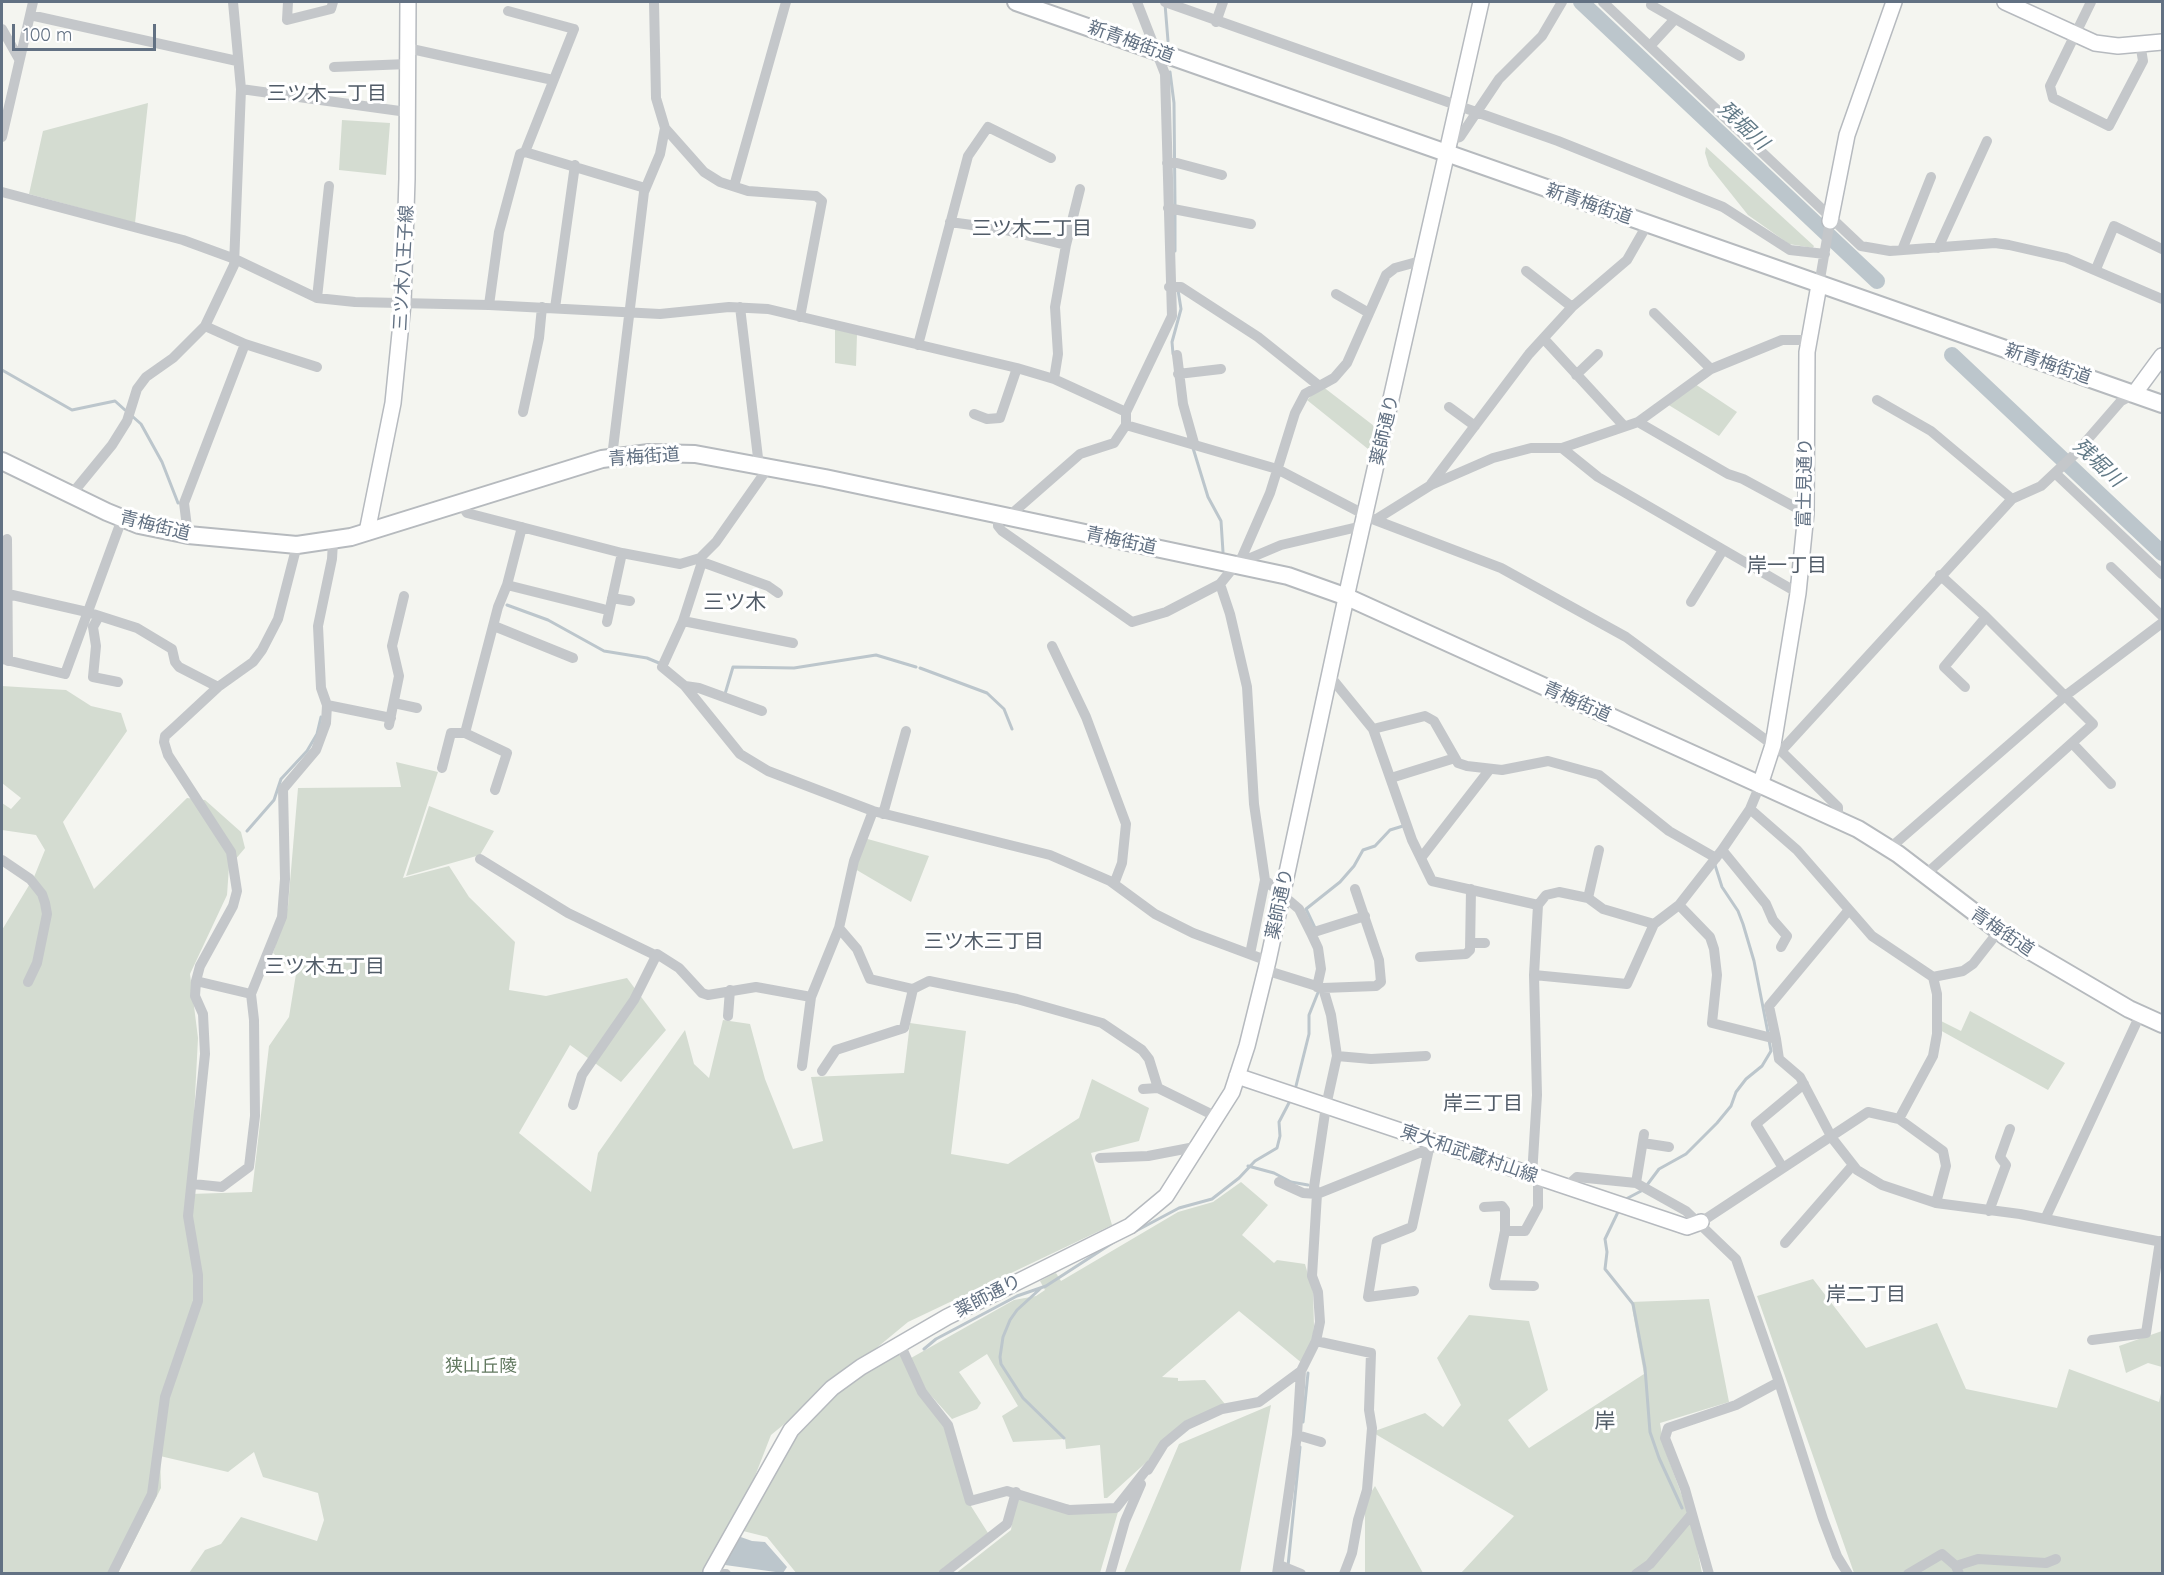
<!DOCTYPE html>
<meta charset="utf-8">
<style>
body{margin:0}
#map{position:relative;width:2164px;height:1575px;overflow:hidden;background:#f4f5f0;font-family:Quicksand,sans-serif}
canvas{display:block}
.frame{position:absolute;inset:0;border:3px solid #627183;pointer-events:none}
.scale{position:absolute;left:12px;top:24px;width:144px;height:27px;box-sizing:border-box;border:3px solid #627183;border-top:0;padding-left:8px;font-size:18px;line-height:21px;white-space:nowrap;color:#627183;-webkit-text-stroke:4px #fff;paint-order:stroke}
</style>
<div id="map">
<canvas width="2164" height="1575"></canvas>
<div class="frame"></div>
<div class="scale">100 m</div>
</div>
<script>
const c = document.querySelector('canvas').getContext('2d');
c.lineJoin = 'round';
function fill(path, color) {
  c.fillStyle = color;
  c.fill(path, 'evenodd');
}
function toPath(rows) {
  const path = new Path2D();
  for (const r of rows) {
    path.moveTo(r[0], r[1]);
    for (let i = 2; i < r.length; i += 2) path.lineTo(r[i], r[i + 1]);
  }
  return path;
}
function trace(path, color, width, dash) {
  c.strokeStyle = color;
  c.lineWidth = width;
  c.lineCap = dash ? 'butt' : 'round';
  c.setLineDash(dash || []);
  c.stroke(path);
}
function drawText(font, color, halo, rows, align = 'center') {
  c.font = font + ' Quicksand,"Noto Sans JP",sans-serif';
  c.lineWidth = 6;
  c.setLineDash([]);
  c.textBaseline = 'middle';
  c.strokeStyle = halo;
  c.fillStyle = color;
  for (const [text, x, y, turn = 0] of rows) {
    c.save();
    c.translate(x, y);
    c.rotate((+turn || 0) * Math.PI / 180);
    c.textAlign = isNaN(turn) ? turn : align;
    if (halo) c.strokeText(text, 0, 0);
    c.fillText(text, 0, 0);
    c.restore();
  }
}
fill(toPath([
 [148,103,135,223,29,194,43,131],
 [342,120,390,123,386,175,339,170],
 [1706,147,1814,246,1813,248,1789,244,1748,215,1709,166,1705,153],
 [835,328,857,334,856,366,835,363],
 [1695,384,1737,412,1719,436,1667,404],
 [1322,386,1378,429,1373,453,1307,400],
 [2,686,66,690,91,706,121,713,127,731,63,822,94,889,187,798,205,800,241,832,245,848,229,867,227,895,190,974,198,1038,190,1194,252,1192,269,1046,289,1017,296,974,273,953,288,906,298,788,401,787,396,762,438,772,403,878,449,866,469,897,515,942,509,990,546,996,627,978,666,1030,621,1082,570,1045,519,1133,591,1192,598,1153,685,1030,694,1064,709,1078,723,1020,750,1024,765,1079,793,1149,823,1141,811,1077,904,1073,910,1023,966,1031,951,1154,1008,1164,1079,1118,1092,1079,1149,1108,1139,1141,1091,1153,1112,1225,908,1322,771,1435,720,1566,726,1573,189,1573,205,1550,221,1544,241,1517,317,1541,324,1520,318,1493,263,1477,254,1452,228,1472,160,1456,161,1488,118,1573,2,1573,2,930,34,877,45,850,36,835,2,830,2,803,11,809,21,798,2,783],
 [429,806,494,831,480,855,406,876],
 [864,838,929,856,911,902,855,869],
 [1970,1011,2065,1063,2048,1090,1938,1029,1939,1020,1961,1031],
 [1241,1182,1268,1205,1242,1235,1274,1263,1277,1260,1305,1264,1313,1292,1314,1326,1312,1341,1303,1364,1239,1311,1162,1377,1178,1378,1178,1381,1205,1380,1225,1404,1185,1421,1151,1458,1107,1498,1104,1498,1100,1445,1066,1449,1065,1439,1013,1442,1002,1416,1018,1406,987,1354,959,1372,981,1403,977,1409,952,1419,926,1390,911,1358,1014,1300,1036,1296,1045,1290,1040,1281,1053,1274,1056,1273,1061,1281,1178,1212,1213,1202],
 [1813,1279,1866,1348,1937,1323,1966,1389,2057,1408,2069,1369,2159,1402,2162,1389,2162,1573,1854,1573,1757,1296],
 [1709,1299,1729,1402,1660,1423,1664,1447,1692,1523,1702,1573,1461,1573,1514,1516,1372,1432,1425,1413,1443,1427,1461,1405,1437,1358,1469,1315,1529,1321,1548,1390,1508,1420,1529,1448,1644,1374,1631,1302],
 [2162,1331,2162,1367,2148,1363,2126,1373,2119,1346],
 [897,1341,945,1426,964,1495,988,1533,937,1573,797,1574,767,1537,743,1531,761,1483,828,1392],
 [1271,1405,1240,1573,1124,1573,1179,1444],
 [1375,1486,1423,1573,1365,1574,1365,1502],
 [1016,1497,1118,1512,1100,1573,955,1574,1011,1530]
]), '#d4dcd1');
fill(toPath([
 [735,1535,752,1541,765,1542,787,1567,783,1573,725,1565]
]), '#bcc6cc');
trace(toPath([
 [1165,4,1168,41],
 [1170,72,1174,103,1175,206],
 [1175,213,1175,251],
 [1173,354,1172,342,1181,309,1178,290],
 [2,370,72,410,115,401,125,410],
 [132,416,141,424,162,462,178,503],
 [1193,448,1208,497,1221,521,1223,552],
 [507,605,548,620,604,651,647,658,659,663],
 [920,668,987,693,1004,709,1012,729],
 [725,694,733,667,794,668,876,655,916,667],
 [247,831,274,800,281,779,307,751,317,734,321,717],
 [1715,865,1722,887,1738,911,1743,924,1754,961,1768,1033],
 [1315,928,1306,909,1340,882,1354,866,1363,850,1375,846,1390,830,1403,826],
 [1295,1090,1309,1034,1309,1015,1319,990],
 [1248,1166,1274,1173,1291,1182,1308,1185],
 [1647,1185,1659,1169,1686,1154,1717,1123,1731,1106,1736,1092,1746,1079,1762,1066,1771,1051,1769,1040],
 [1626,1199,1643,1190],
 [1618,1212,1605,1239,1607,1252,1605,1269,1633,1304,1645,1368,1650,1432,1659,1458,1682,1508],
 [1134,1232,1179,1208,1212,1199,1239,1178,1255,1161,1277,1148,1280,1136,1279,1122,1291,1099],
 [1041,1288,1017,1310,1010,1320,1003,1337,1000,1357,1001,1364,1023,1398,1064,1438],
 [924,1349,936,1339,1017,1296,1046,1286,1117,1240],
 [1303,1422,1308,1373],
 [1288,1566,1300,1447]
]), '#bcc6cc', 3);
trace(toPath([
 [1581,2,1877,281],
 [1952,355,2162,553]
]), '#bcc6cc', 16);
const secondary = toPath([
 [2005,2,2095,43,2118,46,2162,42],
 [1830,221,1847,135,1894,2],
 [2134,394,2162,356],
 [367,532,393,403,403,303,407,179,408,2],
 [1760,785,1773,745,1798,593,1806,513,1807,352,1819,285],
 [1237,1076,1687,1227,1701,1222],
 [711,1572,791,1430,832,1388,861,1367,947,1317,1130,1226,1166,1196,1232,1092,1247,1046,1268,961,1349,584,1481,2]
]);
const primary = toPath([
 [1016,2,2162,404],
 [2,461,107,512,139,525,188,535,297,545,351,537,602,459,649,453,695,454,825,478,1288,576,1347,597,1858,829,1898,854,2008,938,2129,1009,2162,1024]
]);
trace(secondary, '#b6babf', 18);
trace(primary, '#b6babe', 20);
trace(toPath([
 [288,2,287,20,331,9,333,2],
 [654,2,656,98,665,128,704,172,720,182,748,191,816,196,822,201,800,317],
 [1165,2,1558,141,1723,207,1790,250,1825,254],
 [1603,2,1861,246,1890,251,1995,243,2009,245,2066,258,2162,299],
 [2091,2,2050,86,2053,98,2109,126,2143,61,2140,43],
 [1651,5,1740,56],
 [30,15,237,61],
 [1216,22,1223,2],
 [2,29,19,59],
 [1650,46,1675,19],
 [407,48,553,80],
 [334,67,407,64],
 [241,89,407,112],
 [2,137,33,2],
 [1451,139,1460,137,1499,79,1542,36,1562,2],
 [525,152,645,188],
 [1167,163,1177,163,1222,175],
 [734,186,786,2],
 [2,192,183,240,235,259,317,298,355,302,489,305,660,314,729,307,768,309,1017,368,1054,379,1126,412],
 [1168,208,1251,224],
 [950,222,1001,229,1066,245,1055,307,1058,354,1054,379],
 [1066,245,1080,189],
 [1938,248,1987,141],
 [1902,250,1931,177],
 [2096,269,2114,226,2162,249],
 [1526,271,1572,307],
 [1819,285,1830,221],
 [1169,287,1181,287,1258,337,1318,385],
 [1336,294,1369,313],
 [317,298,329,186],
 [489,305,499,232,520,154,525,152,574,29,508,11],
 [740,307,759,466],
 [555,308,575,165],
 [1654,313,1711,369],
 [205,326,245,344,317,367],
 [1544,339,1624,426],
 [918,345,968,156,988,127,1051,158],
 [1177,355,1183,404,1194,443],
 [1178,374,1221,369],
 [1576,375,1598,354],
 [1877,400,1931,431,2012,499],
 [1449,407,1475,426],
 [523,412,539,338,542,307],
 [974,414,987,419,1000,418,1017,368],
 [1638,422,1728,474,1743,479,1806,513],
 [1126,425,1277,469,1375,520,1501,568,1626,637,1781,751,1838,807,1838,818],
 [1562,448,1598,477,1798,593],
 [612,457,644,192,660,154,665,128],
 [2055,473,2162,574],
 [1431,484,1529,354,1572,307,1627,260,1647,225],
 [71,495,112,445,127,421,137,389,146,377,173,358,205,326,234,265,241,89,233,2],
 [460,502,467,513,622,553,680,564,700,558,716,542,768,468],
 [998,515,998,526,1002,531,1132,622,1166,612,1220,584,1242,557,1270,493,1295,413,1305,394,1334,378,1347,363,1386,275,1395,268,1424,260],
 [1008,517,1080,454,1114,443,1126,425,1126,412,1172,316,1165,74,1137,2],
 [1375,520,1431,485,1493,458,1531,448,1562,448,1638,422,1711,369,1782,340,1808,340],
 [188,535,184,503,245,344],
 [7,539,8,661],
 [700,558,702,562,683,621,662,667,685,686,740,754,768,771,873,811,1050,855,1110,881,1155,914,1193,933,1268,961],
 [702,562,768,586,778,593],
 [1236,564,1281,545,1362,526],
 [2111,567,2162,616],
 [1220,584,1230,614,1247,687,1254,804,1265,880,1250,954],
 [507,585,603,609],
 [8,594,87,612,137,628,172,649,175,662,179,667,218,687],
 [612,598,630,601],
 [1691,602,1723,550],
 [99,616,93,627,96,646,93,677,118,682],
 [683,621,793,643],
 [607,622,622,553],
 [494,626,573,658],
 [1052,646,1086,717,1126,824,1122,863,1114,884],
 [2,659,65,674,122,519],
 [1329,675,1373,729,1412,840,1432,881,1538,905],
 [685,686,699,688,762,711],
 [1965,687,1944,667,1986,617],
 [394,703,417,708],
 [327,705,391,718],
 [389,725,399,676,392,646,404,596],
 [1373,729,1425,716,1434,721,1458,763,1467,766,1502,770,1548,761,1599,775,1669,831,1716,858],
 [465,733,498,607,507,585,522,527],
 [2072,743,2111,784],
 [1781,751,2012,499,2041,486,2075,454,2121,401,2134,394],
 [442,768,451,733,465,733,507,753,495,790],
 [1391,778,1455,758],
 [883,814,906,731],
 [1890,848,2065,696,2162,623],
 [1722,850,1766,904,1773,920,1787,936,1781,947],
 [1421,858,1490,769],
 [480,859,568,913,657,956],
 [2,860,30,879,42,894,45,903,47,914,37,963,28,982],
 [1925,875,2093,724,1986,617,1940,575],
 [1265,880,1299,909,1311,933,1318,948,1321,969,1317,987],
 [1588,898,1599,850],
 [1679,905,1710,937,1714,949,1717,975,1712,1023,1776,1039,1779,1059,1800,1077,1832,1138,1857,1170,1882,1185,1936,1203,2020,1214,2162,1242],
 [839,928,857,949,870,979,913,989,929,981,1017,999,1102,1023,1142,1050,1149,1059,1158,1088,1217,1117],
 [1311,933,1365,916],
 [1470,943,1485,943],
 [1420,957,1466,954,1470,950,1471,889],
 [1265,970,1323,988,1376,986,1381,982,1379,960,1355,889],
 [1534,975,1627,984,1654,924,1679,905,1722,850,1750,809,1760,785],
 [1933,977,1963,971,1973,964,1998,932],
 [196,981,251,994,282,917,285,879,283,789,316,750,326,723,327,705,321,688,318,626,332,559,333,542],
 [728,1016,730,990],
 [1776,1039,1769,1006,1848,911],
 [1337,1056,1371,1059,1426,1056],
 [802,1066,811,997,839,928,854,861,873,811],
 [822,1071,836,1050,904,1028,913,989],
 [1143,1089,1158,1088],
 [573,1105,582,1075,634,1000,657,954,679,968,702,993,708,995,756,987,811,997],
 [1899,1119,1943,1151,1946,1166,1936,1203],
 [1643,1143,1669,1147],
 [1100,1158,1148,1156,1200,1146],
 [1783,1168,1756,1124,1804,1084],
 [1532,1176,1537,1095,1534,975,1538,905,1546,895,1559,892,1588,898,1603,909,1654,924],
 [1279,1182,1303,1193,1317,1194,1434,1147],
 [1636,1183,1644,1134],
 [193,1184,222,1187,249,1167,255,1116,254,1020,251,994],
 [1566,1187,1577,1177,1636,1183,1686,1211,1736,1259,1779,1382,1823,1519,1837,1556,1848,1574],
 [1484,1207,1502,1206,1505,1210,1505,1231],
 [1989,1211,2006,1165,2000,1157,2010,1129],
 [2045,1219,2140,1015],
 [1701,1222,1868,1112,1899,1119,1933,1056,1937,1034,1937,994,1933,977,1872,936,1797,850,1750,809],
 [1785,1243,1853,1165],
 [1534,1286,1494,1285,1505,1231,1525,1231,1538,1207,1538,1178],
 [1414,1291,1368,1297,1377,1241,1412,1227,1429,1149],
 [2092,1340,2146,1333,2160,1241],
 [1316,1341,1371,1353,1369,1410,1372,1428,1367,1490,1358,1520,1352,1553,1344,1574],
 [900,1344,922,1392,948,1425,970,1501,1007,1491,1069,1510,1116,1508,1150,1465],
 [1297,1435,1321,1442],
 [1148,1470,1164,1444,1187,1425,1222,1409,1259,1402,1301,1371],
 [1279,1565,1301,1574],
 [1956,1566,1978,1559,2046,1563,2056,1559],
 [112,1574,152,1494,165,1397,198,1301,198,1275,188,1216,205,1054,203,1014,195,996,196,981,200,966,233,906,237,891,231,852,168,755,164,742,165,736,176,726,218,687,253,662,262,650,278,619,297,545],
 [709,1574,726,1574],
 [943,1574,1007,1524,1016,1492],
 [1110,1574,1125,1521,1141,1484],
 [1277,1574,1297,1435,1301,1371,1316,1341,1320,1322,1318,1292,1312,1276,1317,1194,1314,1187,1326,1106,1337,1056,1331,1015,1323,988],
 [1636,1574,1650,1564,1692,1514],
 [1709,1574,1685,1489,1665,1438,1668,1428,1736,1405,1779,1382],
 [1908,1574,1942,1554,1956,1566,1959,1574]
]), '#c4c7ca', 10);
trace(secondary, '#fff', 15);
trace(primary, '#fff', 16);
drawText('18px', '#627183', '#fff', [
 ["新青梅街道",1131,42,20],
 ["新青梅街道",1589,204,19],
 ["三ツ木八王子線",404,268,-87],
 ["新青梅街道",2048,364,19],
 ["薬師通り",1385,430,-77],
 ["青梅街道",644,457,-4],
 ["富士見通り",1805,483,-89],
 ["青梅街道",155,526,14],
 ["青梅街道",1121,541,12],
 ["青梅街道",1577,702,24],
 ["薬師通り",1280,904,-78],
 ["青梅街道",2002,932,34],
 ["東大和武蔵村山線",1469,1154,19],
 ["薬師通り",988,1296,-27]
]);
drawText('18px', '#637a61', '#fff', [
 ["狭山丘陵",481,1367]
]);
drawText('20px', '#505b67', '#fff', [
 ["三ツ木一丁目",327,94],
 ["三ツ木二丁目",1032,229],
 ["岸一丁目",1787,566],
 ["三ツ木三丁目",984,942],
 ["三ツ木五丁目",325,967],
 ["岸三丁目",1483,1104],
 ["岸二丁目",1866,1295]
]);
drawText('italic 20px', '#627a87', '#fff', [
 ["残堀川",1743,126,43],
 ["残堀川",2098,463,43]
]);
drawText('21px', '#505b67', '#fff', [
 ["三ツ木",735,603],
 ["岸",1605,1422]
]);
</script>
